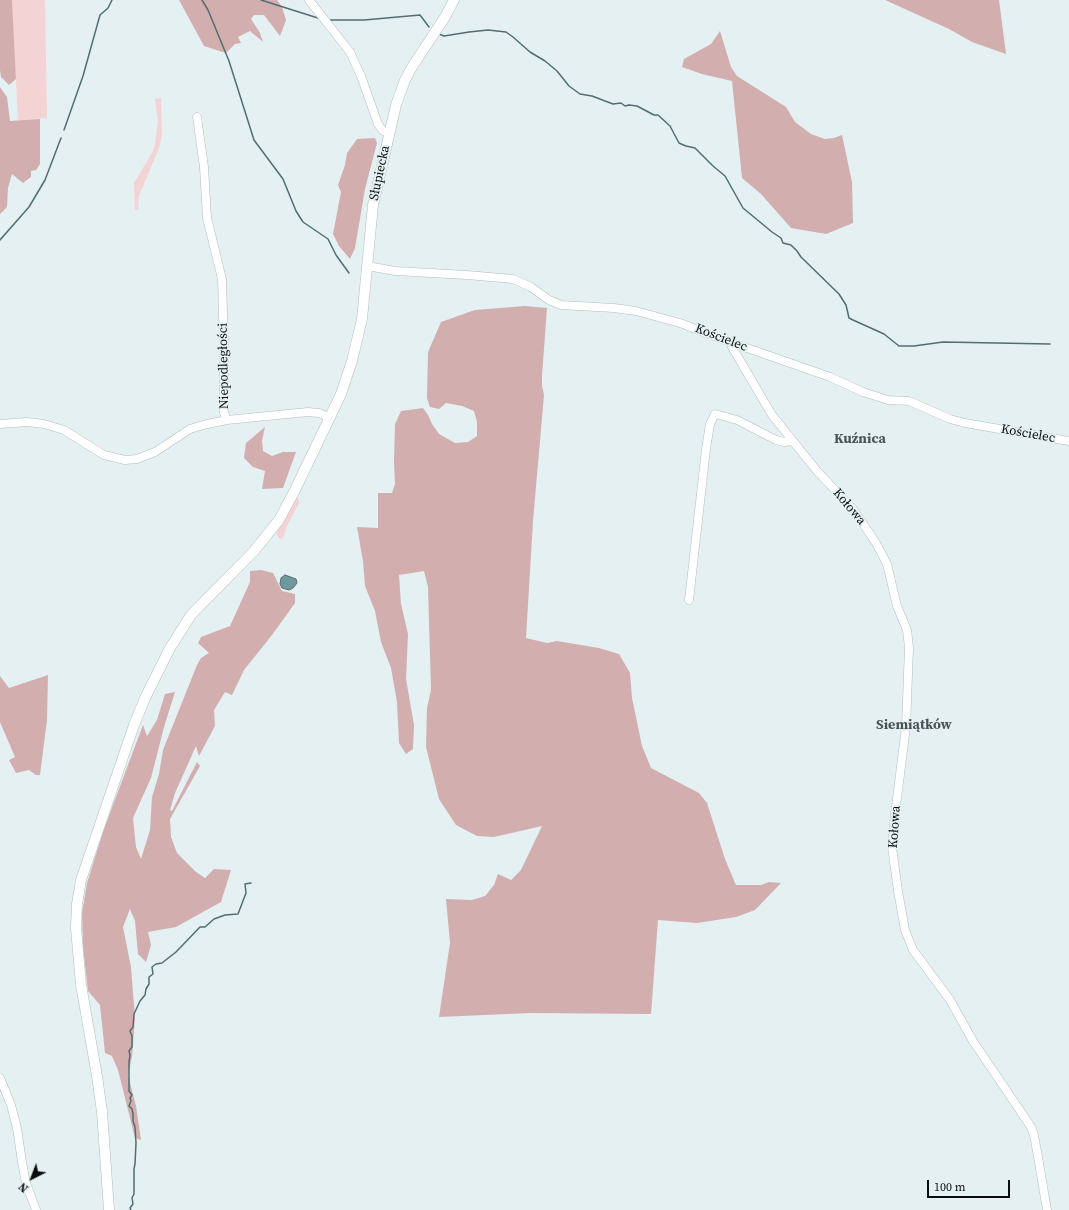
<!DOCTYPE html>
<meta charset="utf-8">
<style>
body{margin:0}
#map{position:relative;width:1069px;height:1210px;overflow:hidden;background:#e5f0f2;font-family:"Source Serif 4",serif}
canvas{display:block}
.north{position:absolute;left:12px;top:1158px;width:40px;height:40px;-webkit-text-stroke:3px #e5f0f2;paint-order:stroke;rotate:222deg;font-size:11px;font-weight:700;line-height:16px;text-align:center;color:#090d0d}
.north::after{content:'';display:block;margin:auto;width:14px;height:18px;background:#090d0d;clip-path:polygon(50% 0,100% 100%,50% 72%,0 100%)}
.scale{position:absolute;left:927px;top:1180px;width:83px;height:18px;box-sizing:border-box;border:2px solid #090d0d;border-top:0;padding-left:5px;font-size:12px;line-height:14px;white-space:nowrap;color:#090d0d;-webkit-text-stroke:3px #e5f0f2;paint-order:stroke}
</style>
<div id="map">
<canvas width="1069" height="1210"></canvas>
<div class="north">N</div>
<div class="scale">100 m</div>
</div>
<script>
const c = document.querySelector('canvas').getContext('2d');
c.lineJoin = 'round';
function fill(path, color) {
  c.fillStyle = color;
  c.fill(path, 'evenodd');
}
function toPath(rows) {
  const path = new Path2D();
  for (const r of rows) {
    path.moveTo(r[0], r[1]);
    for (let i = 2; i < r.length; i += 2) path.lineTo(r[i], r[i + 1]);
  }
  return path;
}
function trace(path, color, width, dash) {
  c.strokeStyle = color;
  c.lineWidth = width;
  c.lineCap = dash ? 'butt' : 'round';
  c.setLineDash(dash || []);
  c.stroke(path);
}
function drawText(font, color, halo, rows, align = 'center') {
  c.font = font + ' "Source Serif 4",serif';
  c.lineWidth = 3.5;
  c.setLineDash([]);
  c.textBaseline = 'middle';
  c.strokeStyle = halo;
  c.fillStyle = color;
  for (const [text, x, y, turn = 0] of rows) {
    c.save();
    c.translate(x, y);
    c.rotate((+turn || 0) * Math.PI / 180);
    c.textAlign = isNaN(turn) ? turn : align;
    if (halo) c.strokeText(text, 0, 0);
    c.fillText(text, 0, 0);
    c.restore();
  }
}
fill(toPath([
 [12,0,45,0,47,118,18,121],
 [161,98,162,135,159,148,139,196,138,203,139,209,135,210,134,183,152,153,155,145,158,121,155,99],
 [297,497,299,500,299,503,287,526,283,538,280,539,277,535,277,531]
]), '#f3d3d4');
fill(toPath([
 [0,0,12,0,16,79,9,85,1,77,0,70],
 [179,0,277,0,282,7,286,20,280,36,264,15,254,15,251,19,260,33,263,42,250,31,238,37,241,43,235,44,226,53,204,46],
 [885,0,999,0,1006,54,972,42,949,29],
 [720,31,731,67,737,76,786,107,795,122,811,134,825,139,834,138,842,135,852,182,853,223,826,234,791,228,761,194,742,178,732,81,702,74,682,67,684,59,711,44],
 [0,87,7,97,10,121,40,119,40,164,36,170,31,171,31,177,23,183,12,174,8,188,7,207,0,214],
 [375,138,377,143,365,189,355,248,350,259,339,246,333,234,341,192,338,185,345,165,347,153,357,139],
 [525,306,547,308,542,376,542,386,544,395,533,521,526,638,547,643,557,641,599,648,619,654,630,673,632,698,642,746,651,768,699,793,707,803,725,859,736,885,761,885,769,882,781,883,755,910,736,917,697,923,658,920,651,1014,530,1013,439,1017,450,943,446,899,472,900,485,896,494,885,498,874,511,880,521,870,542,826,494,837,477,836,456,825,439,799,426,747,427,708,431,690,428,587,424,571,399,575,401,604,408,634,406,679,414,725,413,749,406,754,399,743,397,702,391,668,381,642,375,611,365,586,363,561,357,527,378,528,378,493,392,493,395,484,394,461,395,424,401,411,423,408,428,415,432,424,439,434,455,443,468,442,477,436,477,422,474,411,462,406,446,403,439,409,430,407,427,398,428,352,441,322,475,310],
 [265,427,262,441,263,451,272,456,283,452,296,452,283,488,262,489,265,471,253,467,244,458,246,443],
 [261,570,273,573,282,591,295,594,295,603,272,635,244,670,232,695,225,692,214,710,215,726,199,756,196,746,175,793,170,810,172,811,197,762,200,766,170,819,171,837,177,853,196,872,205,878,214,869,231,870,221,902,176,927,148,932,151,945,146,962,138,954,135,921,130,909,123,927,131,967,135,1018,132,1057,128,1075,136,1106,141,1140,135,1138,118,1070,112,1056,105,1053,100,1005,88,991,83,947,82,913,87,883,104,829,143,725,147,736,157,720,165,694,175,692,164,727,151,778,133,818,136,847,141,859,150,830,152,797,159,774,163,750,197,665,201,658,209,653,198,643,201,637,230,626,250,582,250,571],
 [48,675,47,720,40,775,36,775,29,770,16,773,9,760,15,757,0,722,0,676,9,688]
]), '#d2aeaf');
const water = toPath([
 [285,575,296,579,297,583,293,588,289,590,282,588,280,584,281,578,285,575]
]);
fill(water, '#72989d');
trace(water, '#526e72', 1);
trace(toPath([
 [202,0,208,10,229,61,254,140,283,179,296,211,303,222,328,239,336,255,349,273],
 [261,0,321,19],
 [329,20,364,20,420,15,429,27],
 [439,34,444,36,469,32,488,30,506,32,513,37,530,52,545,61,557,71,569,86,580,94,592,96,613,104,621,103,625,106,629,105,637,106,654,115,658,115,670,126,679,143,686,146,695,148,713,166,725,176,743,208,772,232,781,238,783,243,791,245,797,251,801,257,839,294,846,305,849,318,853,320,884,334,899,346,914,346,943,342,1050,344],
 [64,130,83,76,100,15,108,8,112,0],
 [0,240,29,207,45,180,61,138],
 [131,1210,130,1208,133,1204,132,1198,134,1194,134,1169,135,1164,136,1143,135,1127,133,1121,133,1114,132,1109,129,1106,131,1101,130,1098,132,1095,129,1091,129,1062,130,1055,129,1051,132,1047,132,1036,130,1031,133,1027,134,1014,140,1001,145,995,146,989,149,984,149,977,153,974,152,967,156,964,162,963,176,952,200,927,205,927,214,919,225,915,238,914,246,893,245,884,251,883]
]), '#526e72', 1.5);
const minor = toPath([
 [309,0,350,52,361,76,378,124,383,131,389,132],
 [197,117,204,167,207,218,222,279,224,347,224,413,227,420],
 [367,266,395,271,467,275,513,279,531,287,549,300,561,305,614,308,636,311,680,323,730,342,830,377,863,392,888,400,909,401,950,419,965,423,1069,441],
 [730,342,732,347,772,415,817,471,853,509,876,543,887,564,897,606,907,630,909,648,906,727,895,814,892,847,898,891,905,930,913,950,950,1000,973,1041,1031,1127,1034,1135,1038,1157,1047,1210],
 [0,424,27,422,44,424,64,430,104,455,125,460,137,459,155,452,190,429,203,425,227,420,308,412,319,413,329,417],
 [689,600,706,449,710,424,715,414,737,420,776,440,784,442,792,441],
 [0,1078,11,1105,17,1128,22,1162,26,1183,36,1210]
]);
const major = toPath([
 [109,1210,102,1112,97,1076,81,985,76,928,77,904,81,880,134,725,145,698,170,648,191,615,254,551,279,520,295,490,341,394,352,361,362,319,373,205,396,105,405,80,412,67,445,17,454,0]
]);
trace(minor, '#b2bdbf', 9);
trace(major, '#b2bdbf', 11);
trace(minor, '#fff', 8);
trace(major, '#fff', 10);
drawText('13px', '#090d0d', '#e5f0f2', [
 ["Słupiecka",380,173,-78],
 ["Kościelec",721,338,21],
 ["Niepodległości",224,366,-91],
 ["Kościelec",1028,434,10],
 ["Kołowa",849,507,50],
 ["Kołowa",895,827,-86]
]);
drawText('bold 14px', '#4b5455', '#e5f0f2', [
 ["Kuźnica",860,439],
 ["Siemiątków",914,725]
]);
</script>
